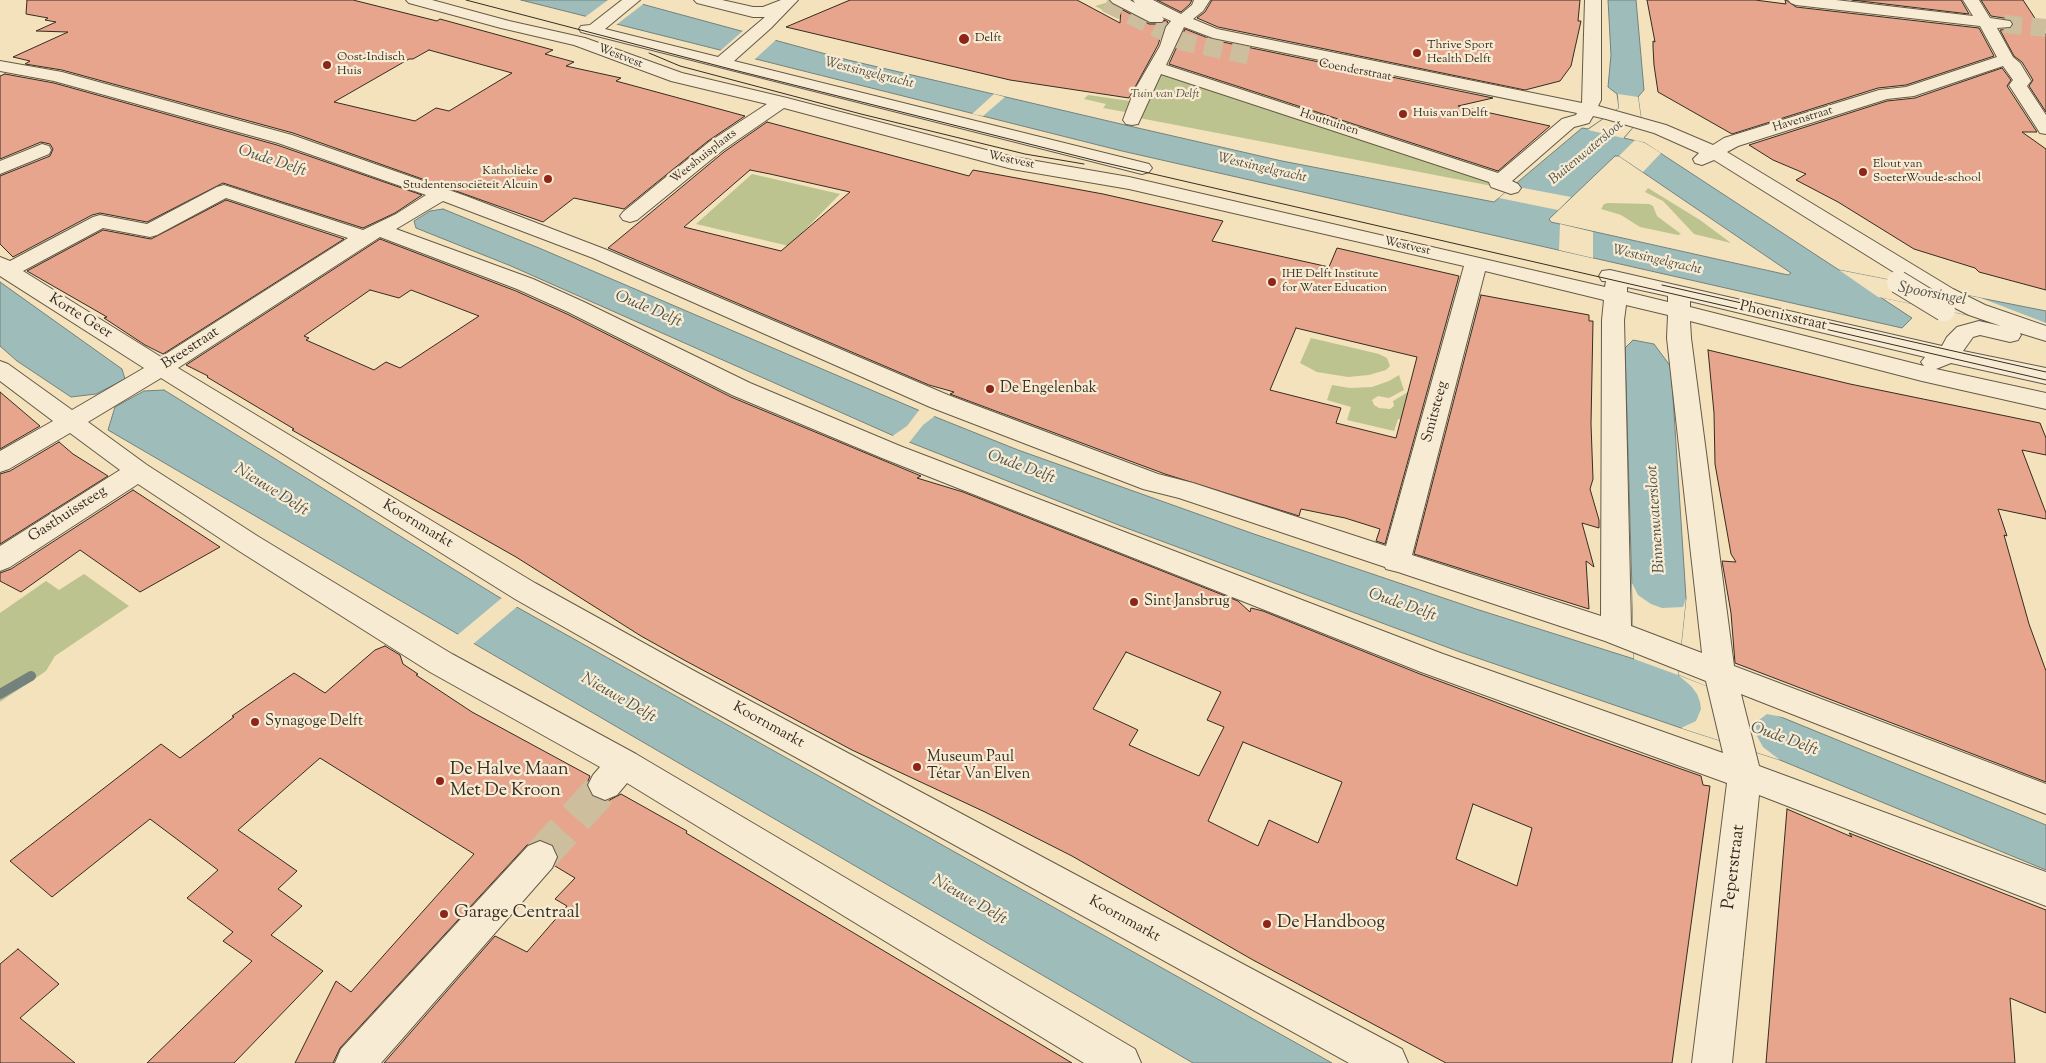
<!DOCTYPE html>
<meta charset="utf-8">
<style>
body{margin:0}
canvas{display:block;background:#f3e2bc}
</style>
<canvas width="2046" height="1063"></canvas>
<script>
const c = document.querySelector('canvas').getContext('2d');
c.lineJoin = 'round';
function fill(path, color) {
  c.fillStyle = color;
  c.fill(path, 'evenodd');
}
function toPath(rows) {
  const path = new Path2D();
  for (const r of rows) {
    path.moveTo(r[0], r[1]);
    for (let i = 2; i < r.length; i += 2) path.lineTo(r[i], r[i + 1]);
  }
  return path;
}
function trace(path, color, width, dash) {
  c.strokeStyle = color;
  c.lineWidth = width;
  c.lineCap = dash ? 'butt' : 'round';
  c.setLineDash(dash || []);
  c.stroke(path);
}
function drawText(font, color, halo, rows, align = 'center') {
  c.font = font + ' "Sorts Mill Goudy",serif';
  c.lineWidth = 4.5;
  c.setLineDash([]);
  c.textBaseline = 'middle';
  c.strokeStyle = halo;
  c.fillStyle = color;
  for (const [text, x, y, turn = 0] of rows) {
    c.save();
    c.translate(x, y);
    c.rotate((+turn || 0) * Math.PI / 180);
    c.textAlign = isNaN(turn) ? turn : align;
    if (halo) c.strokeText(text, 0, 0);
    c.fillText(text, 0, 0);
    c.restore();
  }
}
fill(toPath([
 [1112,1,1165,27,1158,38,1095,6],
 [1265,47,1567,107,1566,112,1262,49],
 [1153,63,1497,174,1492,186,1124,115,1125,112,1103,108,1106,104,1084,99,1088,95,1130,101],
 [752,174,840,194,789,246,696,224],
 [1648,188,1700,220,1731,243,1694,234,1663,201,1645,192],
 [1608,203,1649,204,1653,206,1657,216,1681,234,1678,235,1640,227,1621,215,1601,209,1604,204],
 [1311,338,1379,354,1387,358,1390,366,1386,370,1369,375,1348,377,1317,372,1300,363],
 [1399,375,1404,390,1389,398,1378,396,1372,400,1374,405,1379,408,1390,409,1394,406,1393,401,1408,392,1414,422,1398,419,1394,431,1347,420,1351,407,1327,400,1332,385,1350,388,1372,387,1389,381],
 [84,574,129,606,55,656,46,671,0,702,0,613,46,581,59,590]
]), '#bdc38f');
const water = toPath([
 [521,0,627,0,848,60,1138,128,1282,161,1494,202,1582,128,1588,129,1619,108,1617,94,1608,87,1611,55,1608,0,1636,0,1644,90,1638,97,1641,118,1624,138,1645,143,1839,270,2046,311,2046,331,1880,297,1912,318,1902,328,1122,151,521,0],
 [1615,156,1619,156,1791,273,1788,275,1551,222,1549,219,1615,156],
 [443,209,539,248,918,410,1018,450,1254,534,1476,609,1634,659,1625,348,1633,340,1654,344,1671,367,1686,598,1678,675,2046,825,2046,870,1780,760,1681,728,1460,652,1121,526,894,436,511,266,416,228,414,221,430,211,443,209],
 [0,282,122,369,125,379,96,394,71,397,17,361,0,346,0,282],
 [164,390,497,596,1332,1063,1193,1063,108,430,115,407,144,391,164,390]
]);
fill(water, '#9ebcba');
trace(water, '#74827d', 1);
fill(toPath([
 [608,0,637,0,646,2,616,25,585,17],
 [745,29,778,38,754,60,720,51],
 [994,94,1005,97,983,116,972,114],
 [1618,94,1638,97,1641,118,1623,138,1588,130,1619,108],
 [1635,140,1645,143,1661,153,1643,172,1619,156],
 [1513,186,1571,197,1558,210,1499,198],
 [1560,224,1593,232,1593,258,1559,250],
 [1839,270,1981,298,2046,323,2046,331,1878,297],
 [920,409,936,415,923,425,908,444,891,437,907,426],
 [1632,583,1638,595,1651,604,1662,608,1683,607,1686,598,1678,675,1787,718,1767,714,1759,720,1756,725,1757,736,1763,747,1780,760,1681,728,1696,721,1701,709,1700,702,1697,694,1691,686,1678,675,1634,659],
 [503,597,519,605,472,645,455,637]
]), '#f3e2bc');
trace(toPath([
 [0,694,31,676]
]), '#74827d', 10);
const building = toPath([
 [27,0,353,0,437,21,440,19,553,50,545,54,574,62,566,66,621,78,616,81,745,116,708,141,624,209,574,198,543,222,293,133,62,70,25,64,30,61,13,57,68,32,36,31,56,22,45,20,48,18,26,14,27,0],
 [429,50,512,73,449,111,436,108,415,121,334,102,409,59,413,59,429,50],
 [850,0,1077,0,1120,23,1121,9,1149,24,1162,24,1165,20,1168,22,1164,26,1158,45,1129,98,1010,80,786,27,850,0],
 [1157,0,1192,0,1190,4,1181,12,1157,0],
 [1212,0,1580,0,1578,21,1581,21,1571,66,1560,81,1525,90,1218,27,1197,18,1205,12,1212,0],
 [1647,0,1755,0,1786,4,1785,0,1786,0,1796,7,1979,28,1994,56,1906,85,1878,88,1732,134,1658,92,1654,65,1653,47,1653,41,1655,42,1647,0],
 [1852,0,1961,0,1969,14,1852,0],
 [1981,0,2023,0,2046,35,2046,112,2029,86,2033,80,2022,62,2014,56,2000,30,2010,29,2014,23,2010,19,1991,16,1981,0],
 [1185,29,1213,40,1493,98,1458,106,1550,126,1498,171,1169,64,1185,29],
 [2002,68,2011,80,2007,86,2037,132,2022,132,2046,149,2046,290,1979,272,1975,268,1914,249,1838,202,1796,180,1806,174,1773,160,1749,145,1887,101,1915,98,2002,68],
 [5,74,54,83,277,145,422,195,395,213,363,228,223,183,147,222,100,213,92,215,13,257,0,244,0,176,50,156,53,149,50,144,41,142,0,159,0,76,5,74],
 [767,122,969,176,973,170,1103,194,1223,221,1212,241,1329,267,1337,248,1459,276,1385,544,1376,541,1380,529,1345,518,1301,509,1299,516,1165,474,950,394,954,392,929,385,608,248,724,152,767,122],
 [750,170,770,174,850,192,781,251,684,227,750,170],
 [1296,328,1417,357,1396,438,1336,423,1341,408,1270,390,1296,328],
 [226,200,344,239,163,354,145,345,104,318,107,317,27,271,103,230,151,239,226,200],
 [380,239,516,291,567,314,731,397,921,476,917,478,963,492,1238,601,1250,612,1251,608,1263,611,1420,674,1582,734,1701,776,1703,785,1710,786,1672,1063,1446,1063,1253,960,1072,856,985,812,852,750,684,660,641,636,516,557,292,430,294,429,207,377,208,376,186,365,380,239],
 [370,290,399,298,411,290,479,316,400,368,386,362,374,370,306,340,309,338,304,336,370,290],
 [1126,652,1221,692,1207,720,1224,727,1199,776,1129,745,1138,730,1093,709,1126,652],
 [1243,742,1342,782,1318,843,1269,820,1258,846,1208,821,1243,742],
 [1473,804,1532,828,1517,886,1456,859,1473,804],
 [1481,295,1589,315,1589,321,1593,321,1591,424,1593,479,1590,489,1599,520,1599,528,1582,523,1594,567,1586,561,1589,609,1414,554,1481,295],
 [1708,350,1850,384,2040,423,2046,438,2046,455,2022,450,2046,513,2046,519,1998,509,2007,536,2004,535,2029,624,2046,671,2046,782,1735,663,1731,613,1722,561,1736,562,1731,554,1715,464,1714,413,1708,350],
 [0,392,40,426,0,449,0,392],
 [59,442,73,454,108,476,0,544,0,474,10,471,59,442],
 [133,490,220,547,140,592,80,550,21,592,0,581,0,573,11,569,133,490],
 [385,646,400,655,403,664,418,674,416,675,472,712,590,776,586,786,592,797,606,802,621,794,687,831,686,833,1072,1063,384,1063,495,936,527,952,567,906,555,899,575,878,555,866,559,856,554,845,541,839,527,845,340,1048,333,1063,295,1063,336,981,351,992,474,854,320,758,238,830,297,871,278,889,302,906,271,935,323,971,234,1063,147,1063,252,961,223,941,233,932,187,898,218,870,150,819,52,897,10,861,161,744,180,758,234,717,232,716,294,673,325,693,375,650,385,646],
 [1787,809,1852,837,1849,833,2046,910,2046,1013,2010,998,2015,1063,1766,1063,1787,809],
 [18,949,59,984,20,1018,75,1063,0,1063,0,964,18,949]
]);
fill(building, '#e7a58d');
trace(building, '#362c21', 1);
trace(toPath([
 [1106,3,1184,42,1256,57],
 [2004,24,2046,28]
]), '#cdbe9d', 18, [18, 9]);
trace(toPath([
 [540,857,605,785]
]), '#cdbe9d', 35, [35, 18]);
const minor = toPath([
 [406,0,432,0,509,21,585,38,682,73,787,98,1013,157,1129,177,1605,287,1606,281,1602,281,1599,276,1602,271,1610,270,1942,346,1947,337,1957,327,1979,321,2001,326,1969,315,1937,299,1714,160,1702,165,1695,163,1693,159,1699,153,1654,133,1606,119,1593,116,1589,123,1574,127,1512,181,1518,184,1521,188,1518,192,1511,194,1491,187,1489,182,1161,74,1138,124,1132,125,1126,124,1123,120,1134,91,1160,46,1166,27,1171,21,1162,17,1164,19,1162,22,1150,22,1113,3,1110,0,1130,0,1135,3,1133,0,1153,0,1181,14,1192,5,1194,0,1210,0,1203,11,1193,19,1217,29,1582,103,1585,0,1601,0,1601,100,1598,106,1666,125,1713,145,1724,138,1879,90,1906,87,1997,57,1980,26,1796,5,1791,3,1788,0,1836,0,1973,16,1963,0,1979,0,1990,18,2010,21,2012,24,2010,27,1997,28,2013,57,2020,63,2031,81,2027,86,2046,115,2046,134,2040,133,2009,85,2013,80,2003,66,1914,96,1887,99,1738,146,1727,152,1953,289,1985,305,2046,326,2046,341,2020,333,2021,335,2018,340,2010,342,1980,335,1973,337,1963,351,2046,368,2046,384,1951,363,1936,369,2046,393,2046,409,1922,381,1690,321,1691,338,1734,666,2046,784,2046,814,1741,694,1759,766,2046,872,2046,906,1759,795,1732,1063,1692,1063,1727,783,1421,672,882,458,732,395,568,312,517,289,380,237,178,368,535,583,698,673,1402,1049,1408,1063,1349,1063,676,691,515,599,161,378,88,422,147,465,259,537,452,654,636,754,1135,1049,1141,1063,1084,1063,627,783,617,795,605,800,593,795,588,785,593,775,600,767,430,672,239,551,138,484,10,567,0,571,0,546,120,470,70,433,9,469,0,472,0,451,53,421,0,381,0,361,8,364,72,410,144,368,0,276,0,257,10,261,93,217,100,215,147,224,217,187,224,185,363,230,396,214,426,195,278,143,54,81,0,71,0,61,62,72,292,135,466,196,607,250,948,395,1158,474,1193,483,1386,546,1464,266,1129,189,1012,169,784,108,723,150,637,220,630,222,623,220,620,216,623,212,709,142,767,104,671,81,574,45,501,28,409,3,406,0],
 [1184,27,1213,38,1577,113,1576,115,1562,119,1498,173,1166,65,1184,27],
 [226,198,348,238,161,357,23,271,103,228,150,237,157,235,226,198],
 [443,201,593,258,930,407,1143,489,1179,498,1385,567,1386,569,1398,572,1605,641,1706,681,1723,753,1443,654,900,446,750,383,584,302,533,279,396,229,443,201],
 [1485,271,1604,300,1602,320,1601,616,1412,555,1485,271],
 [1627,287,1668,296,1668,302,1627,292,1627,287],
 [1690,301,1925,357,1921,362,1924,366,1690,307,1690,301],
 [1626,305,1668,315,1667,338,1702,653,1631,626,1624,320,1626,305],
 [622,0,640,0,605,29,718,57,765,17,753,17,697,3,694,0,722,0,753,7,763,7,781,0,798,0,771,28,734,61,1149,164,1152,168,1149,172,1142,174,581,32,579,29,581,26,590,25,622,0],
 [42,144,49,146,51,150,49,154,0,174,0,161,42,144],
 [540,841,552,846,557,857,552,868,381,1063,335,1063,341,1049,528,846,540,841]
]);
trace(minor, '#655a48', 2);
fill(minor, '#f7ecd3');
trace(toPath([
 [466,0,734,70,1097,161,2046,380],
 [649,53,680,66,861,114,1025,154,1084,164],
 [1662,285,2046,372]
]), '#362c21', 1);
const minorBridge = toPath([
 [1898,282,1944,310]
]);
trace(minorBridge, '#655a48', 24, []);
trace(minorBridge, '#f7ecd3', 22);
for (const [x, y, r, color] of [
 [964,39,6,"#8f2418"],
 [1417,53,5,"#8f2418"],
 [327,65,5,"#8f2418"],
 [1403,114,5,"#8f2418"],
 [1863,172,5,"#8f2418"],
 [548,179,5,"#8f2418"],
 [1272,282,5,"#8f2418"],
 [990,389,5,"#8f2418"],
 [1134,602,5,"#8f2418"],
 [255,722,5,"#8f2418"],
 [917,767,5,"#8f2418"],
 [440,781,5,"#8f2418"],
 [444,914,5,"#8f2418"],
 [1267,924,5,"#8f2418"]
]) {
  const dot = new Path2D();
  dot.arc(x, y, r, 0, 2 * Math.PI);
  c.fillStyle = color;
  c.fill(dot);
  trace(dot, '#f7ecd3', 2);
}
drawText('12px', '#362c21', '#f7ecd3', [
 ["Delft",975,39],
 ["Thrive Sport",1427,46],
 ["Health Delft",1427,60],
 ["Oost-Indisch",337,58],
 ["Huis",337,72],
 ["Huis van Delft",1413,114],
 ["Elout van",1873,165],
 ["SoeterWoude-school",1873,179],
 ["Katholieke",538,172,"right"],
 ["Studentensociëteit Alcuin",538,186,"right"],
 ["IHE Delft Institute",1282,275],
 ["for Water Education",1282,289]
], 'left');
drawText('12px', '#362c21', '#f7ecd3', [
 ["Westvest",620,57,21],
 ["Coenderstraat",1355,71,11],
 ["Havenstraat",1803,120,-17],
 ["Houttuinen",1329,123,18],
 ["Weeshuisplaats",704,157,-38],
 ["Westvest",1011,161,12],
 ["Westvest",1407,247,13]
]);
drawText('italic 12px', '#58523c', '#f7ecd3', [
 ["Tuin van Delft",1165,95]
]);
drawText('italic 14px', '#505047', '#f7ecd3', [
 ["Westsingelgracht",869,74,14],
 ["Buitenwatersloot",1587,153,-40],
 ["Westsingelgracht",1262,169,13],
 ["Westsingelgracht",1657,261,13]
]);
drawText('15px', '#362c21', '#f7ecd3', [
 ["Korte Geer",80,317,32],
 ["Phoenixstraat",1783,317,13],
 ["Breestraat",191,349,-33],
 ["Smitsteeg",1436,412,-75],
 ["Gasthuissteeg",68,515,-33],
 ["Koornmarkt",417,525,31],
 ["Koornmarkt",768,726,29],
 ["Koornmarkt",1124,920,29]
]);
drawText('15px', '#362c21', '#f7ecd3', [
 ["De Engelenbak",1000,389],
 ["Sint Jansbrug",1144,602],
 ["Synagoge Delft",265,722],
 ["Museum Paul",927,758],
 ["Tétar Van Elven",927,775]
], 'left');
drawText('italic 16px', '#505047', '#f7ecd3', [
 ["Oude Delft",272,162,18],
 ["Spoorsingel",1932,295,11],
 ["Oude Delft",648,310,23],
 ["Oude Delft",1021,468,20],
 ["Nieuwe Delft",271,491,32],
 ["Binnenwatersloot",1657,519,-94],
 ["Oude Delft",1402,606,19],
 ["Nieuwe Delft",618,699,30],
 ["Oude Delft",1784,740,20],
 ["Nieuwe Delft",969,901,30]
]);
drawText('18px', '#362c21', '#f7ecd3', [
 ["De Halve Maan",450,771],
 ["Met De Kroon",450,792],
 ["Garage Centraal",454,914],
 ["De Handboog",1277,924]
], 'left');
drawText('18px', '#362c21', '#f7ecd3', [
 ["Peperstraat",1735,867,-83]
]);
</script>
